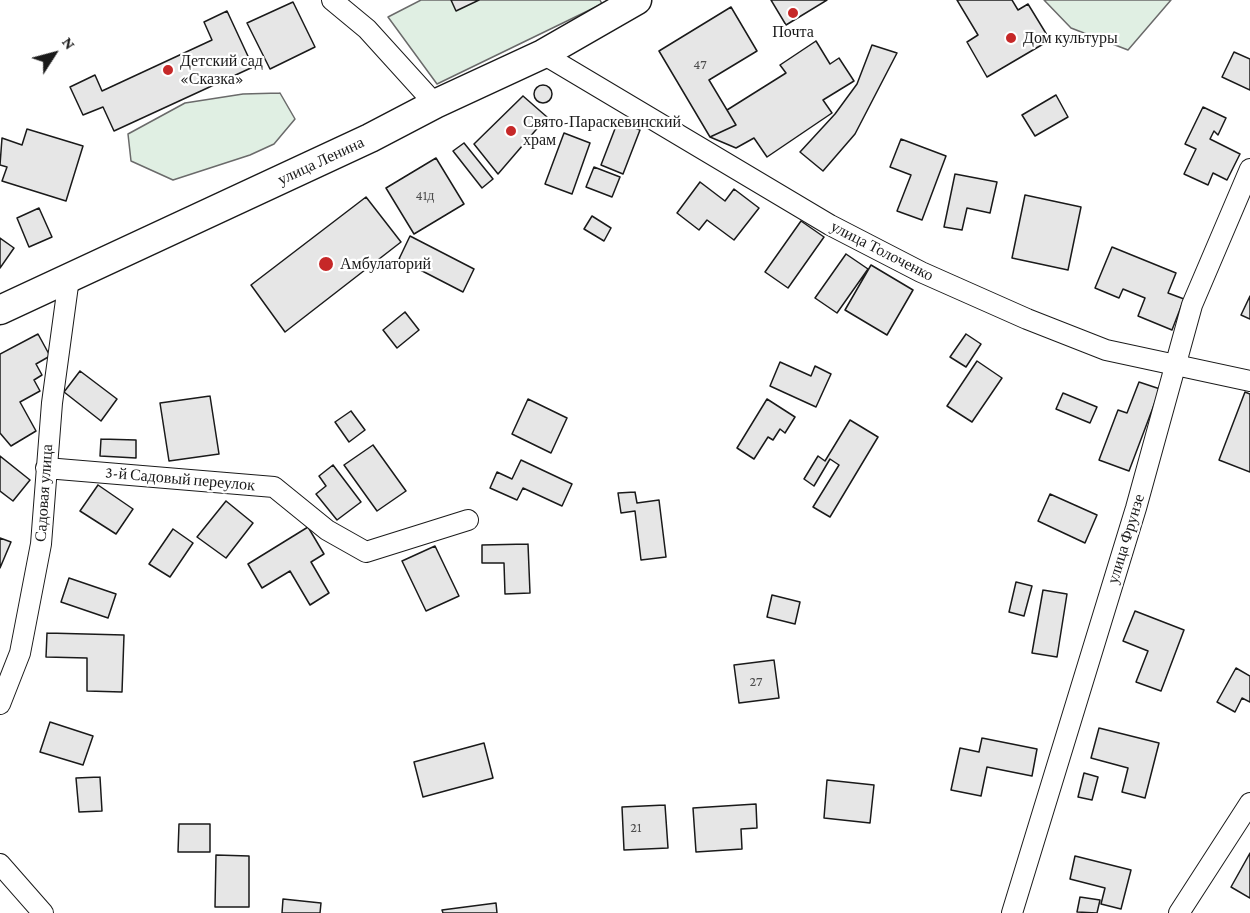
<!DOCTYPE html>
<meta charset="utf-8">
<style>
body{margin:0}
#map{position:relative;width:1250px;height:913px;overflow:hidden;background:#fff;font-family:"Crimson Pro",serif}
canvas{display:block}
.north{position:absolute;left:24px;top:24px;width:60px;height:60px;-webkit-text-stroke:4px #fff;paint-order:stroke;rotate:54deg;font-size:16px;font-weight:700;line-height:24px;text-align:center;color:#1a1a1a}
.north::after{content:'';display:block;margin:auto;width:21px;height:27px;background:#1a1a1a;clip-path:polygon(50% 0,100% 100%,50% 72%,0 100%)}
</style>
<div id="map">
<canvas width="1250" height="913"></canvas>
<div class="north">N</div>
</div>
<script>
const c = document.querySelector('canvas').getContext('2d');
c.lineJoin = 'round';
function fill(path, color) {
  c.fillStyle = color;
  c.fill(path, 'evenodd');
}
function toPath(rows) {
  const path = new Path2D();
  for (const r of rows) {
    if (r.length === 3) {
      path.moveTo(r[0] + r[2], r[1]);
      path.arc(r[0], r[1], r[2], 0, 2 * Math.PI);
      continue;
    }
    path.moveTo(r[0], r[1]);
    for (let i = 2; i < r.length; i += 2) path.lineTo(r[i], r[i + 1]);
  }
  return path;
}
function trace(path, color, width, dash) {
  c.strokeStyle = color;
  c.lineWidth = width;
  c.lineCap = dash ? 'butt' : 'round';
  c.setLineDash(dash || []);
  c.stroke(path);
}
function drawText(font, color, halo, rows, align = 'center') {
  c.font = font + ' "Crimson Pro",serif';
  c.lineWidth = 4.5;
  c.setLineDash([]);
  c.textBaseline = 'middle';
  c.strokeStyle = halo;
  c.fillStyle = color;
  for (const [text, x, y, turn = 0] of rows) {
    c.save();
    c.translate(x, y);
    c.rotate((+turn || 0) * Math.PI / 180);
    c.textAlign = isNaN(turn) ? turn : align;
    if (halo) c.strokeText(text, 0, 0);
    c.fillText(text, 0, 0);
    c.restore();
  }
}
const green = toPath([
 [421,0,600,0,602,4,437,84,388,17,421,0],
 [1044,0,1171,0,1128,50,1071,28,1044,0],
 [280,93,295,119,274,144,250,155,173,180,131,161,128,134,185,103,243,94,280,93]
]);
fill(green, '#e0efe3');
trace(green, '#6a6a6a', 1.5);
const building = toPath([
 [451,0,479,0,456,11,451,0],
 [771,0,827,0,786,25,771,0],
 [957,0,1012,0,1018,10,1028,4,1050,40,987,77,967,42,978,35,957,0],
 [293,2,315,47,270,69,247,23,293,2],
 [731,7,757,51,709,80,736,125,710,137,659,51,731,7],
 [227,11,253,67,114,131,103,107,83,115,70,87,95,75,102,91,212,40,204,22,227,11],
 [816,41,830,64,839,58,854,81,823,100,832,113,767,157,754,138,736,148,710,137,736,125,727,110,786,73,780,65,816,41],
 [872,45,897,53,855,134,823,171,800,152,835,114,857,84,872,45],
 [1234,52,1250,59,1250,90,1222,77,1234,52],
 [543,94,9],
 [1056,95,1068,117,1035,136,1022,115,1056,95],
 [523,96,547,117,498,174,474,144,523,96],
 [1203,107,1226,118,1218,135,1214,131,1210,139,1240,154,1227,180,1213,173,1208,185,1184,174,1196,149,1185,144,1203,107],
 [618,121,640,130,623,174,601,165,618,121],
 [27,129,83,146,66,201,2,181,7,167,0,165,2,138,22,145,27,129],
 [564,133,590,143,572,194,545,184,564,133],
 [901,139,946,156,922,220,897,211,911,175,890,167,901,139],
 [464,143,493,179,482,188,453,151,464,143],
 [436,158,464,204,414,234,386,188,436,158],
 [594,167,620,177,612,197,586,187,594,167],
 [955,174,997,182,990,213,967,208,962,230,944,227,955,174],
 [700,182,725,201,734,189,759,208,734,240,707,220,699,230,677,213,700,182],
 [1025,195,1081,207,1068,270,1012,258,1025,195],
 [366,197,401,242,285,332,251,285,366,197],
 [39,208,52,237,29,247,17,218,39,208],
 [592,216,611,228,604,241,584,229,592,216],
 [801,221,824,237,788,288,765,272,801,221],
 [410,236,474,269,463,292,399,259,410,236],
 [0,238,14,248,0,268,0,238],
 [1112,247,1176,273,1168,293,1184,299,1172,330,1138,316,1145,298,1123,289,1119,298,1095,288,1112,247],
 [846,254,868,269,837,313,815,298,846,254],
 [871,265,913,290,887,335,845,310,871,265],
 [1250,296,1250,319,1241,315,1250,296],
 [405,312,419,330,397,348,383,330,405,312],
 [38,334,50,356,36,364,42,375,34,380,40,391,20,402,36,431,11,446,0,433,0,354,38,334],
 [966,334,981,344,966,367,950,357,966,334],
 [977,361,1002,378,972,422,947,406,977,361],
 [780,362,811,376,815,366,831,374,816,407,770,386,780,362],
 [80,371,117,399,101,421,64,392,80,371],
 [1139,382,1160,389,1129,471,1099,460,1118,410,1127,413,1139,382],
 [1245,392,1250,394,1250,472,1219,460,1245,392],
 [1063,393,1097,407,1090,423,1056,409,1063,393],
 [210,396,219,454,169,461,160,403,210,396],
 [528,399,567,418,551,453,512,434,528,399],
 [767,399,795,417,785,433,780,429,773,440,768,437,754,459,737,448,767,399],
 [351,411,365,430,349,442,335,422,351,411],
 [850,420,878,437,830,517,813,507,839,465,830,459,814,486,804,479,818,456,825,461,850,420],
 [101,439,136,440,136,458,100,456,101,439],
 [373,445,406,491,377,511,344,465,373,445],
 [0,456,30,480,13,501,0,491,0,456],
 [521,460,572,484,562,506,523,488,517,500,490,488,497,472,512,479,521,460],
 [333,465,361,502,337,520,316,494,326,486,319,476,333,465],
 [98,485,133,509,116,534,80,511,98,485],
 [635,492,637,503,659,500,666,557,641,560,635,511,621,513,618,493,635,492],
 [1050,494,1097,515,1085,543,1038,521,1050,494],
 [226,501,253,523,226,558,197,537,226,501],
 [308,527,324,554,311,562,329,593,310,605,290,571,262,588,248,564,308,527],
 [173,529,193,543,170,577,149,564,173,529],
 [0,538,11,542,0,568,0,538],
 [528,544,530,593,505,594,504,563,482,563,482,545,528,544],
 [435,546,459,596,426,611,402,561,435,546],
 [69,578,116,594,108,618,61,602,69,578],
 [1016,582,1032,586,1024,616,1009,612,1016,582],
 [1043,590,1067,594,1057,657,1032,653,1043,590],
 [772,595,800,602,795,624,767,617,772,595],
 [1135,611,1184,630,1161,691,1136,682,1148,651,1123,641,1135,611],
 [47,633,124,635,122,692,87,691,87,658,46,657,47,633],
 [774,660,779,698,739,703,734,665,774,660],
 [1236,668,1250,676,1250,702,1242,698,1235,712,1217,702,1236,668],
 [50,722,93,736,83,765,40,752,50,722],
 [1099,728,1159,743,1145,798,1122,792,1128,768,1091,758,1099,728],
 [982,738,1037,749,1032,776,987,767,981,796,951,790,960,748,979,752,982,738],
 [484,743,493,778,423,797,414,762,484,743],
 [1084,773,1098,777,1092,800,1078,797,1084,773],
 [100,777,102,811,79,812,76,778,100,777],
 [827,780,874,785,870,823,824,818,827,780],
 [756,804,757,828,741,829,742,849,696,852,693,808,756,804],
 [665,805,668,848,624,850,622,807,665,805],
 [179,824,210,824,210,852,178,852,179,824],
 [1250,853,1250,898,1231,887,1250,853],
 [216,855,249,856,249,907,215,907,216,855],
 [1075,856,1131,870,1121,909,1101,904,1105,888,1070,879,1075,856],
 [1080,897,1100,900,1097,913,1077,912,1080,897],
 [283,899,321,903,320,913,282,913,283,899],
 [496,903,497,913,443,913,442,910,496,903]
]);
fill(building, '#e6e6e6');
trace(building, '#1a1a1a', 1.5);
const street = toPath([
 [332,0,367,29,435,104],
 [543,54,830,225,921,272,1027,319,1106,350,1250,381],
 [46,468,274,487,327,530,366,552,468,520],
 [0,704,20,653,41,544,52,403,69,278],
 [0,864,43,913],
 [1012,913,1136,508,1192,305,1250,169],
 [1179,913,1250,803]
]);
const secondary = toPath([
 [0,310,370,138,435,104,543,54,637,0]
]);
trace(street, '#1a1a1a', 22);
trace(secondary, '#1a1a1a', 31);
trace(street, '#fff', 20);
trace(secondary, '#fff', 28);
for (const [x, y, r, color] of [
 [793,13,6,"#c62828"],
 [1011,38,6,"#c62828"],
 [168,70,6,"#c62828"],
 [511,131,6,"#c62828"],
 [326,264,8,"#c62828"]
]) {
  const dot = new Path2D();
  dot.arc(x, y, r, 0, 2 * Math.PI);
  c.fillStyle = color;
  c.fill(dot);
  trace(dot, '#fff', 2);
}
drawText('14px', '#4d4d4d', null, [
 ["47",700,65],
 ["41д",425,196],
 ["27",756,682],
 ["21",636,828]
]);
drawText('16px', '#1a1a1a', '#fff', [
 ["Почта",793,32,"center"],
 ["Дом культуры",1023,38],
 ["Детский сад",180,61],
 ["«Сказка»",180,79],
 ["Свято-Параскевинский",523,122],
 ["храм",523,140],
 ["Амбулаторий",340,264]
], 'left');
drawText('16px', '#1a1a1a', '#fff', [
 ["улица Ленина",321,161,-25],
 ["улица Толоченко",882,251,27],
 ["3-й Садовый переулок",180,479,5],
 ["Садовая улица",44,493,-86],
 ["улица Фрунзе",1126,539,-73]
]);
</script>
